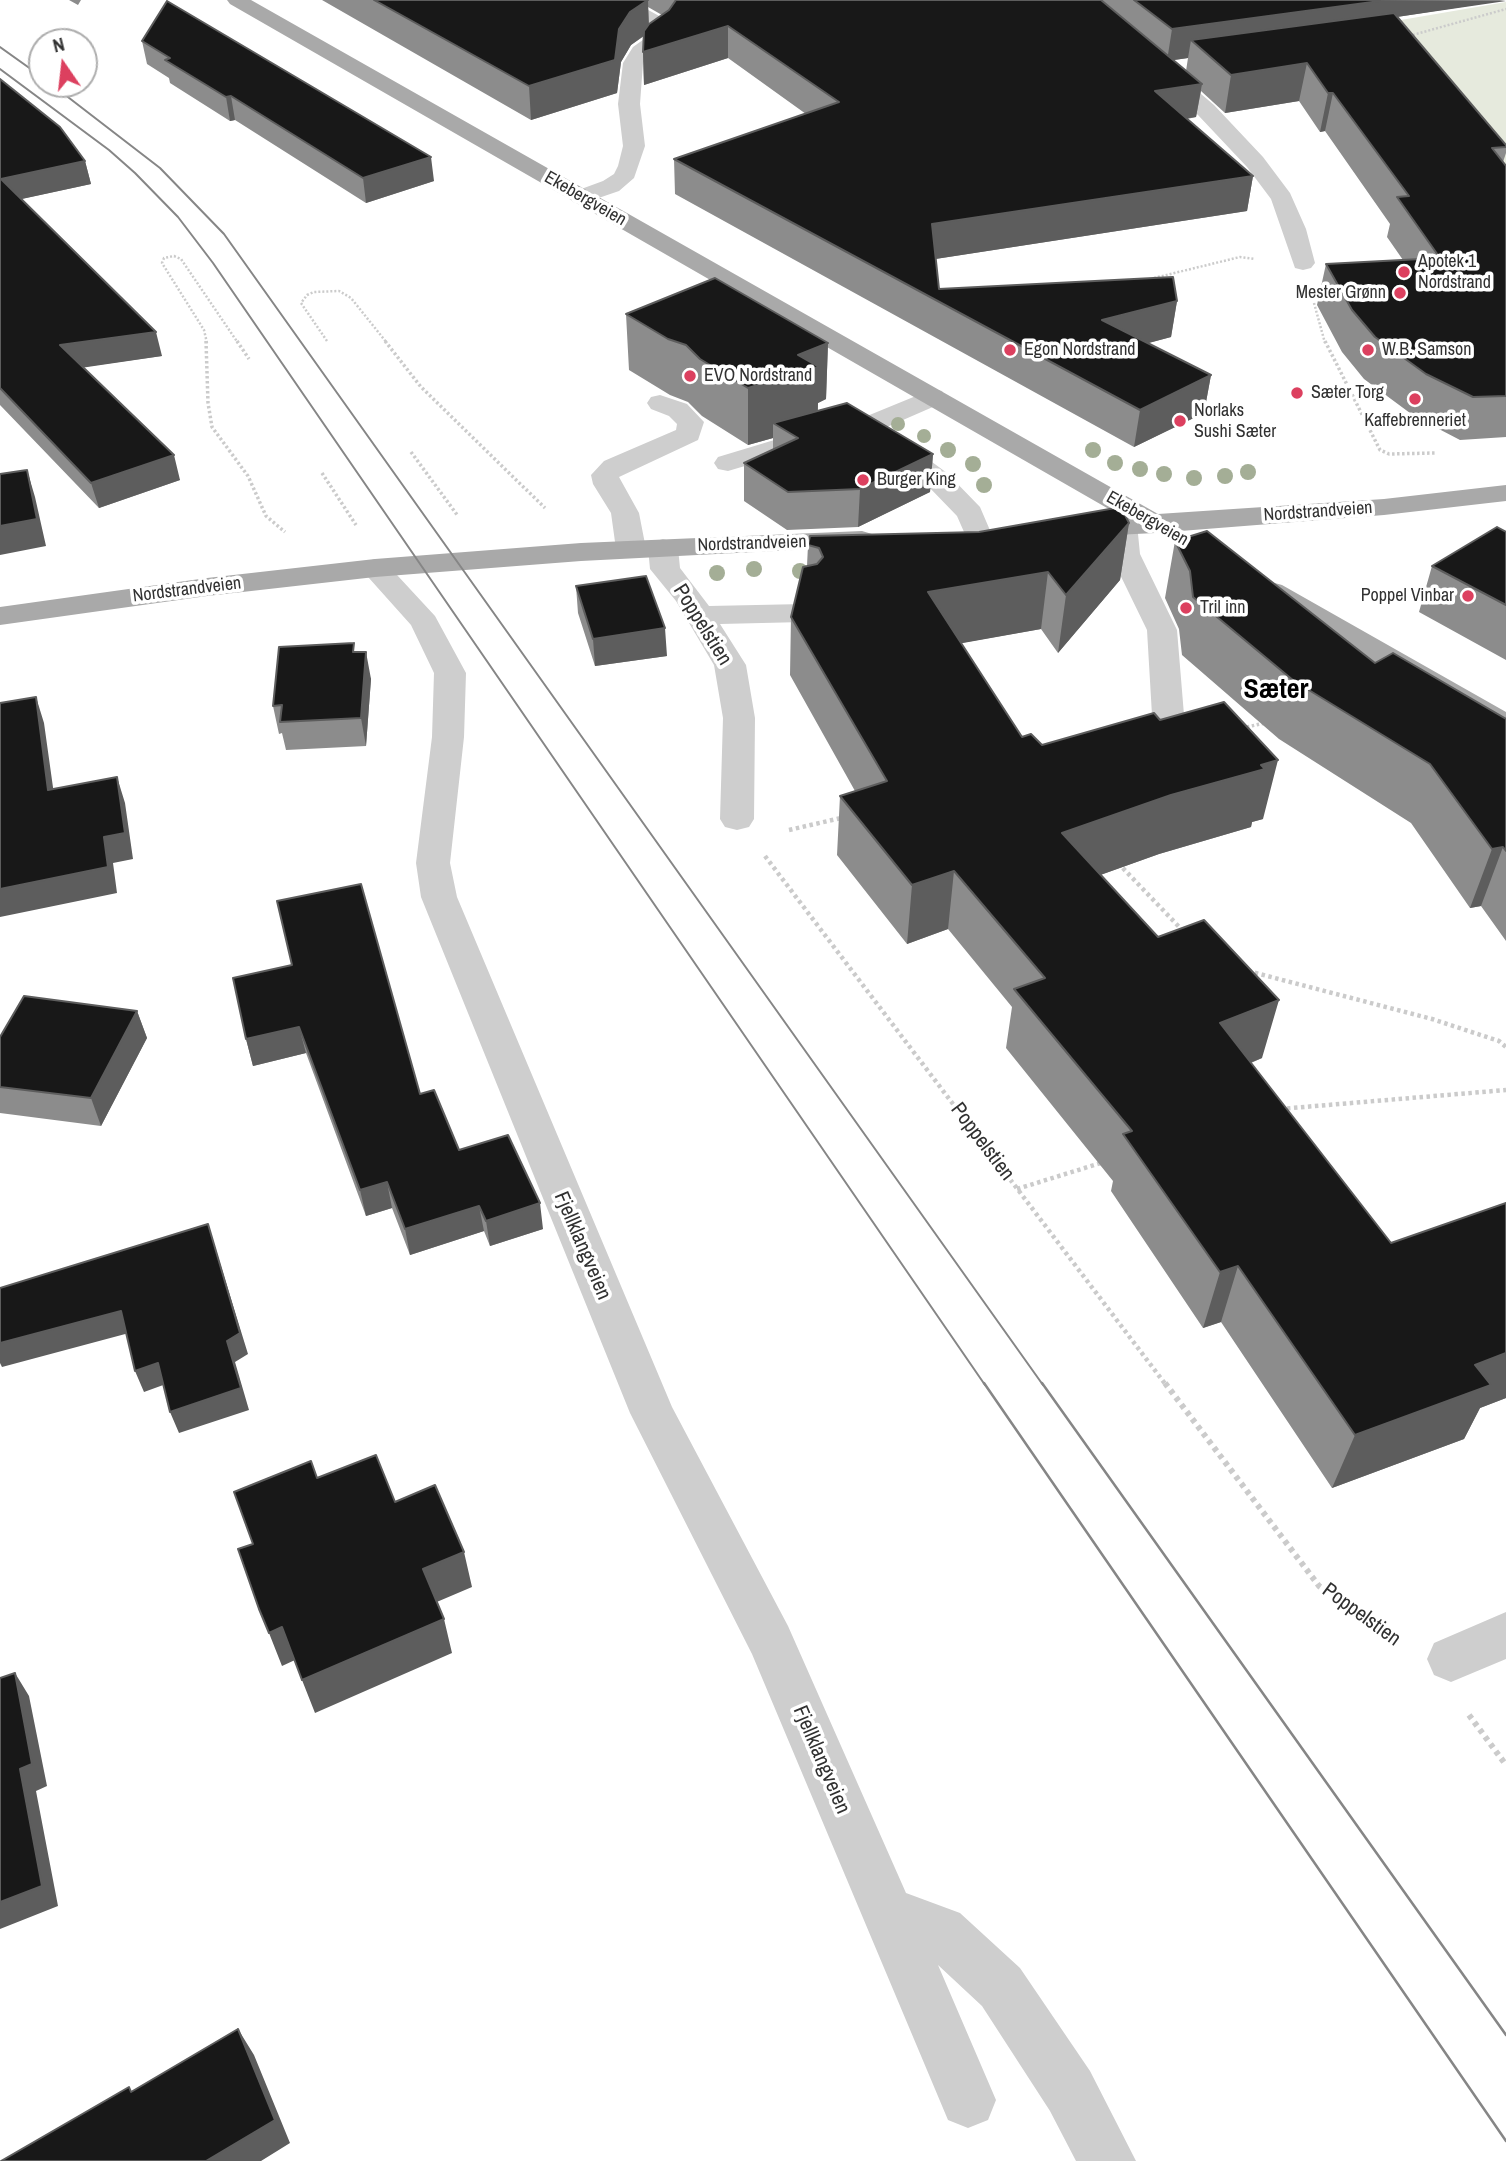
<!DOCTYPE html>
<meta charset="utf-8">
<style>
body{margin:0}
#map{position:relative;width:1506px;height:2161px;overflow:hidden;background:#fff;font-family:"Archivo Narrow",sans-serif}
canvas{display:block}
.north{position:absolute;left:28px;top:28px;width:70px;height:70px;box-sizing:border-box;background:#fff;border:2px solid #adadad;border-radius:50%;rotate:346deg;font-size:19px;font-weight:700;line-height:28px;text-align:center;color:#313131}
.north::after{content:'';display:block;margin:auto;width:24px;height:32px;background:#dc405f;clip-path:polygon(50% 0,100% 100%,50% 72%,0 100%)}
</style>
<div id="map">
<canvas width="1506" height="2161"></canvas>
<div class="north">N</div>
</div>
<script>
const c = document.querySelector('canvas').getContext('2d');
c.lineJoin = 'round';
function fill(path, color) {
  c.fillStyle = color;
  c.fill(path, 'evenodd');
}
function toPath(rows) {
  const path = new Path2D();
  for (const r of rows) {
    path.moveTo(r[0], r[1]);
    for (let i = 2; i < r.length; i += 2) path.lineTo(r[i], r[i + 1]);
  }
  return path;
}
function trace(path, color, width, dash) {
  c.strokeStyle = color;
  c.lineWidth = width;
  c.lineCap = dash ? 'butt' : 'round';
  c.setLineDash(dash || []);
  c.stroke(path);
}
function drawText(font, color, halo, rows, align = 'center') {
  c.font = font + ' "Archivo Narrow",sans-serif';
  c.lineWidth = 7;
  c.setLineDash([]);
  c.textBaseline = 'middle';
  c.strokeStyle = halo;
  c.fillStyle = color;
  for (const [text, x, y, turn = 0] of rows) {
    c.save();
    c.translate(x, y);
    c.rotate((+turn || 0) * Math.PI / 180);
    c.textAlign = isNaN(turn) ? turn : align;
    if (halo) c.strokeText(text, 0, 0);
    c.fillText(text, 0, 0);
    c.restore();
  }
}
fill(toPath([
 [1506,2,1506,191,1395,21]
]), '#e6eadd');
trace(toPath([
 [1409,36,1506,9],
 [1154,278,1240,257,1255,259],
 [1314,303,1325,343],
 [327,341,301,303,307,295,314,292,339,291,351,298,387,343],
 [207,343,204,330,162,263,164,258,174,256,181,259,238,343]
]), '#cbcbcb', 2.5, [2, 2]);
trace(toPath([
 [206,341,208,403,212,427,248,476,266,516,285,532],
 [237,341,249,359],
 [385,341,421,387,545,508],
 [1325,341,1380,450,1389,454,1435,453],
 [411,452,458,516],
 [322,473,356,525],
 [1242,728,1265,723]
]), '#cbcbcb', 3.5, [2.5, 2.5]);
trace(toPath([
 [789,830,841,818],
 [765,856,1166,1385],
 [1118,863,1184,932],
 [1248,971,1432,1019,1499,1041,1506,1047],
 [1280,1109,1506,1090],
 [1017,1189,1104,1162]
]), '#cbcbcb', 4.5, [3.5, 3.5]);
trace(toPath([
 [1165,1383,1319,1586,1396,1640],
 [1469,1715,1506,1765]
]), '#cbcbcb', 6, [4.5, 4.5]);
fill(toPath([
 [605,0,630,0,661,17,675,31,668,41,648,55,643,63,640,104,645,146,634,178,619,191,581,204,573,202,570,197,573,192,603,181,614,174,618,166,623,146,618,104,623,63,633,47,654,32,605,0],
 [1160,63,1167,65,1214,105,1263,157,1290,193,1306,229,1315,263,1311,268,1303,270,1295,268,1271,199,1247,167,1198,115,1153,73,1150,69,1153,65,1160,63],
 [933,389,942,391,946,397,942,403,864,437,836,439,728,471,718,469,714,463,718,457,824,425,850,423,933,389],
 [660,395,687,404,704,422,698,440,619,477,639,513,646,549,641,555,631,558,621,555,616,549,611,513,593,484,591,475,604,461,676,430,677,424,669,416,651,409,647,403,651,397,660,395],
 [888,435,898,437,947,473,980,507,992,535,988,541,978,544,968,541,957,516,927,485,878,449,874,443,878,437,888,435],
 [1123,515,1133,518,1137,524,1140,554,1177,630,1184,715,1179,722,1168,725,1157,722,1152,715,1147,630,1110,554,1109,524,1113,518,1123,515],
 [663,539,673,542,678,548,680,568,709,606,804,604,815,607,819,613,815,619,804,622,720,624,746,665,755,718,754,819,749,827,737,830,725,827,720,819,723,718,714,665,676,601,650,569,648,548,653,542,663,539],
 [375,559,385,562,435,616,466,673,464,737,450,863,457,897,672,1407,788,1626,906,1893,960,1913,1020,1968,1090,2071,1136,2161,1076,2161,1050,2111,982,2006,938,1965,996,2100,988,2120,968,2128,948,2120,752,1654,630,1413,421,897,416,863,432,737,434,673,411,625,360,568,365,562,375,559],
 [1506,1612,1506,1659,1451,1682,1434,1675,1427,1659,1434,1643,1506,1612]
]), '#cecece');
fill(toPath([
 [227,0,251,0,1158,514,1384,499,1506,485,1506,501,1384,515,1155,533,1076,537,1066,534,1062,528,1066,522,1121,516,230,4,227,0],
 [862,531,872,534,876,540,872,546,581,561,375,577,207,596,0,625,0,607,207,578,375,559,581,543,862,531],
 [1271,582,1282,585,1506,712,1506,736,1495,733,1260,597,1256,591,1260,585,1271,582]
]), '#a9a9a9');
trace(toPath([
 [0,47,42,77],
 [0,69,109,150,135,173,178,217,213,263,985,1385],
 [51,84,160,168,224,234,1043,1385]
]), '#868686', 2);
trace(toPath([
 [984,1383,1506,2141],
 [1042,1383,1506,2035]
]), '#868686', 2.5);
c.fillStyle = '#a4ae96';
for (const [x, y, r] of [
 [898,424,7],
 [924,436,7],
 [948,450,8],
 [1093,450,8],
 [1115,463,8],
 [973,464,8],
 [1140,469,8],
 [1248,472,8],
 [1164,474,8],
 [1225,476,8],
 [1194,478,8],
 [984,485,8],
 [754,569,8],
 [800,571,8],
 [717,573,8]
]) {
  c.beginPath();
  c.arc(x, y, r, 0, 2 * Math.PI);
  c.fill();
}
fill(toPath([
 [69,0,81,0,78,5],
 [322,0,1506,0,1397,17,1506,145,1506,153,1503,162,1506,166,1506,437,1460,440,1414,416,1364,379,1342,352,1317,305,1326,264,1403,260,1387,237,1390,224,1325,131,1320,132,1299,101,1225,113,1201,91,1196,117,1187,119,1253,176,1247,211,935,259,939,289,1177,301,1171,337,1148,343,1211,375,1204,413,1134,447,675,194,674,159,806,114,728,58,644,85,643,52,644,36,631,45,621,62,617,93,531,120],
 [648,7,662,15,649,24],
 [1188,58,1186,71,1174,60],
 [142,41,434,181,366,203,235,120,230,121,170,83,169,78,147,64],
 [0,79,85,161,91,184,21,199,162,356,83,367,180,480,99,508,0,405],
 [626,314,828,343,826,399,818,403,818,411,933,454,930,492,858,527,787,530,744,501,744,463,773,450,773,438,748,445,702,416,688,402,670,395,629,370],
 [1129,523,1120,580,1058,653,1041,629,961,643,1022,737,1042,745,1160,720,1263,819,1252,822,1251,827,1159,854,1100,875,1262,1058,1251,1063,1391,1243,1506,1203,1506,1398,1480,1408,1464,1439,1332,1488,1221,1322,1203,1328,1111,1191,1113,1181,1006,1048,1012,1007,948,929,907,944,837,855,840,796,855,791,790,675,791,617,807,566,808,545,979,532],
 [1506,532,1506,660,1419,612,1432,566],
 [1175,541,1375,663,1506,719,1506,941,1481,906,1470,908,1411,823,1279,739,1182,655,1179,629,1165,598],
 [576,586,667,656,595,666,578,613],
 [356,652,371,679,366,746,286,750,282,733,279,734,273,706],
 [233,978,420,1094,459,1150,543,1229,490,1246,484,1231,410,1255,392,1208,366,1216,306,1053,253,1066,246,1039],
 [137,1011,147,1038,101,1126,0,1113,0,1037]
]), '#8c8c8c');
fill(toPath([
 [648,0,649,32,631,45,621,62,617,93,531,120,529,86,619,29,630,12],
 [1368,0,1506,1,1376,20,1191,40,1188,58,1167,61,1172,29],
 [728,26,728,58,644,85,643,52],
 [1307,63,1299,101,1225,113,1231,75],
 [1202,84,1196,117,1150,124,1155,91],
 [1328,93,1333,93,1325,131,1320,132],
 [231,96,235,120,230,121,226,97],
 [431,157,434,181,366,203,363,178],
 [85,161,91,184,8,202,1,179],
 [1253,176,1247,211,929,260,932,224],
 [1177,301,1171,337,1097,357,1102,320],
 [156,332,162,356,67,370,60,345],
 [828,343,826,399,818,403,817,424,773,423,773,438,748,445,748,388,798,355],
 [1211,375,1204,413,1134,447,1140,410],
 [933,454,930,492,858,527,860,489],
 [174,455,180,480,99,508,91,483],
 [27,470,35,497,46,546,0,555,0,526],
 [1129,523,1120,580,1058,653,1066,595],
 [1048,572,1041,629,924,650,928,592],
 [665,628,667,656,595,666,593,639],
 [366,652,371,679,366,746,361,718],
 [36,697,44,723,57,816,48,790],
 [1278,760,1263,819,1252,822,1251,827,1159,854,1053,892,1062,833,1171,795,1261,765],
 [117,777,125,803,133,859,113,863,117,893,0,917,0,889,104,837],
 [1503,847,1481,906,1470,908,1492,849],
 [954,871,948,929,907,944,912,885],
 [1279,1000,1262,1058,1205,1081,1220,1023],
 [137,1011,147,1038,101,1126,91,1098],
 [299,1027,306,1053,253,1066,246,1039],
 [387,1182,392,1208,366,1216,360,1190],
 [540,1203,543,1229,490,1246,486,1221],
 [479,1206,484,1231,410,1255,405,1229],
 [208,1224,248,1354,235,1362,249,1410,179,1433,170,1412,227,1341],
 [1238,1266,1221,1322,1203,1328,1220,1272],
 [121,1311,129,1333,2,1367,0,1363,0,1343],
 [1506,1353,1506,1398,1480,1408,1464,1439,1332,1488,1355,1435,1475,1365],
 [158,1363,166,1384,144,1392,135,1371],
 [464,1552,472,1587,432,1604,423,1569],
 [444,1619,452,1653,315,1713,302,1680],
 [282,1627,295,1660,282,1666,269,1633],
 [15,1673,29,1696,47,1786,36,1791,58,1906,0,1929,0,1902,20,1769],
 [238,2029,254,2055,290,2143,261,2161,206,2161]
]), '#5d5d5d');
const building = toPath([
 [374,0,648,0,630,12,619,29,615,60,529,86,374,0],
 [676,0,1101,0,1202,84,1155,91,1253,176,932,224,939,289,1173,277,1177,301,1102,320,1211,375,1140,410,674,159,839,102,728,26,643,52,644,31,649,24,669,10,676,0],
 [1134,0,1379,0,1380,1,1172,29,1134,0],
 [167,1,431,157,363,178,231,96,226,97,165,60,170,58,142,41,167,1],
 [1394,13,1506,145,1506,147,1492,148,1506,166,1506,396,1473,397,1426,374,1375,337,1352,310,1326,264,1440,258,1397,197,1409,196,1333,93,1328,93,1307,63,1231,75,1191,40,1394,13],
 [0,79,60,127,85,161,1,179,156,332,60,345,174,455,91,483,0,388,0,79],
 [715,278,828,343,798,355,819,367,748,388,700,359,686,345,668,339,626,314,715,278],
 [847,403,933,454,860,489,788,492,744,463,798,438,773,423,847,403],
 [27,470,37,519,0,526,0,474,27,470],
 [1121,507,1129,523,1066,595,1048,572,928,592,1022,737,1031,734,1042,745,1154,713,1160,720,1224,702,1278,760,1261,765,1265,769,1171,795,1062,833,1158,937,1204,920,1279,1000,1220,1023,1391,1243,1506,1203,1506,1353,1475,1365,1491,1385,1355,1435,1238,1266,1220,1272,1123,1134,1132,1131,1014,989,1045,978,954,871,912,885,840,796,887,781,791,617,803,567,817,564,823,557,819,548,808,545,810,536,979,532,1121,507],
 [1497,527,1506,532,1506,605,1432,566,1497,527],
 [1207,531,1375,663,1393,653,1506,719,1506,851,1503,847,1492,849,1430,764,1294,681,1193,597,1190,571,1175,541,1207,531],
 [646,576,665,628,593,639,576,586,646,576],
 [354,643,353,652,366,652,361,718,280,722,282,705,273,706,279,647,354,643],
 [36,697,48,790,117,777,125,833,104,837,108,867,0,889,0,703,36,697],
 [361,884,420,1094,434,1090,459,1150,508,1135,540,1203,486,1221,479,1206,405,1229,387,1182,360,1190,299,1027,246,1039,233,978,292,965,277,901,361,884],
 [24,996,137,1011,91,1098,0,1087,0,1037,24,996],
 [208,1224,240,1333,227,1341,241,1388,170,1412,158,1363,135,1371,121,1311,0,1343,0,1288,208,1224],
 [376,1455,395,1502,435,1485,464,1552,423,1569,444,1619,302,1680,282,1627,269,1633,259,1609,238,1549,253,1544,234,1492,311,1461,317,1478,376,1455],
 [15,1673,32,1764,20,1769,42,1886,0,1902,0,1678,15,1673],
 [238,2029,275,2120,206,2161,1,2161,129,2087,131,2092,238,2029]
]);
fill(building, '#181818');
trace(building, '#5d5d5d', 2);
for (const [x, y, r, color] of [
 [1404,272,7,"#dc405f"],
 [1400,293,7,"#dc405f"],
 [1010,350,7,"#dc405f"],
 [1368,350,7,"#dc405f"],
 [690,376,7,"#dc405f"],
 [1297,393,7,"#dc405f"],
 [1415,399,7,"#dc405f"],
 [1180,421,7,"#dc405f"],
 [863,480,7,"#dc405f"],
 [1468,596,7,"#dc405f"],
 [1186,608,7,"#dc405f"]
]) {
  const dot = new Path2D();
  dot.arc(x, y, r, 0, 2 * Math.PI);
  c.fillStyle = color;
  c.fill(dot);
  trace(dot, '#fff', 2.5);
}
drawText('18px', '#313131', '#fff', [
 ["Ekebergveien",585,199,30],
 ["Nordstrandveien",1318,512,-4],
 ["Ekebergveien",1147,519,30],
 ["Nordstrandveien",752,544,-2],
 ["Nordstrandveien",187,590,-7]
]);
drawText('18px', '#313131', '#fff', [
 ["Apotek 1",1418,262],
 ["Nordstrand",1418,283],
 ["Mester Grønn",1386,293,"right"],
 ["Egon Nordstrand",1024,350],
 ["W.B. Samson",1382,350],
 ["EVO Nordstrand",704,376],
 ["Sæter Torg",1311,393],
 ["Norlaks",1194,411],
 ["Sushi Sæter",1194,432],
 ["Kaffebrenneriet",1415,421,"center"],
 ["Burger King",877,480],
 ["Poppel Vinbar",1454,596,"right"],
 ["Tril inn",1200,608]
], 'left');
drawText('21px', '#313131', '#fff', [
 ["Poppelstien",702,625,58],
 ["Poppelstien",982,1142,53],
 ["Fjellklangveien",582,1246,67],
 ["Poppelstien",1361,1615,36],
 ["Fjellklangveien",821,1760,67]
]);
drawText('bold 28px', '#000', '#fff', [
 ["Sæter",1276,690]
]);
</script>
